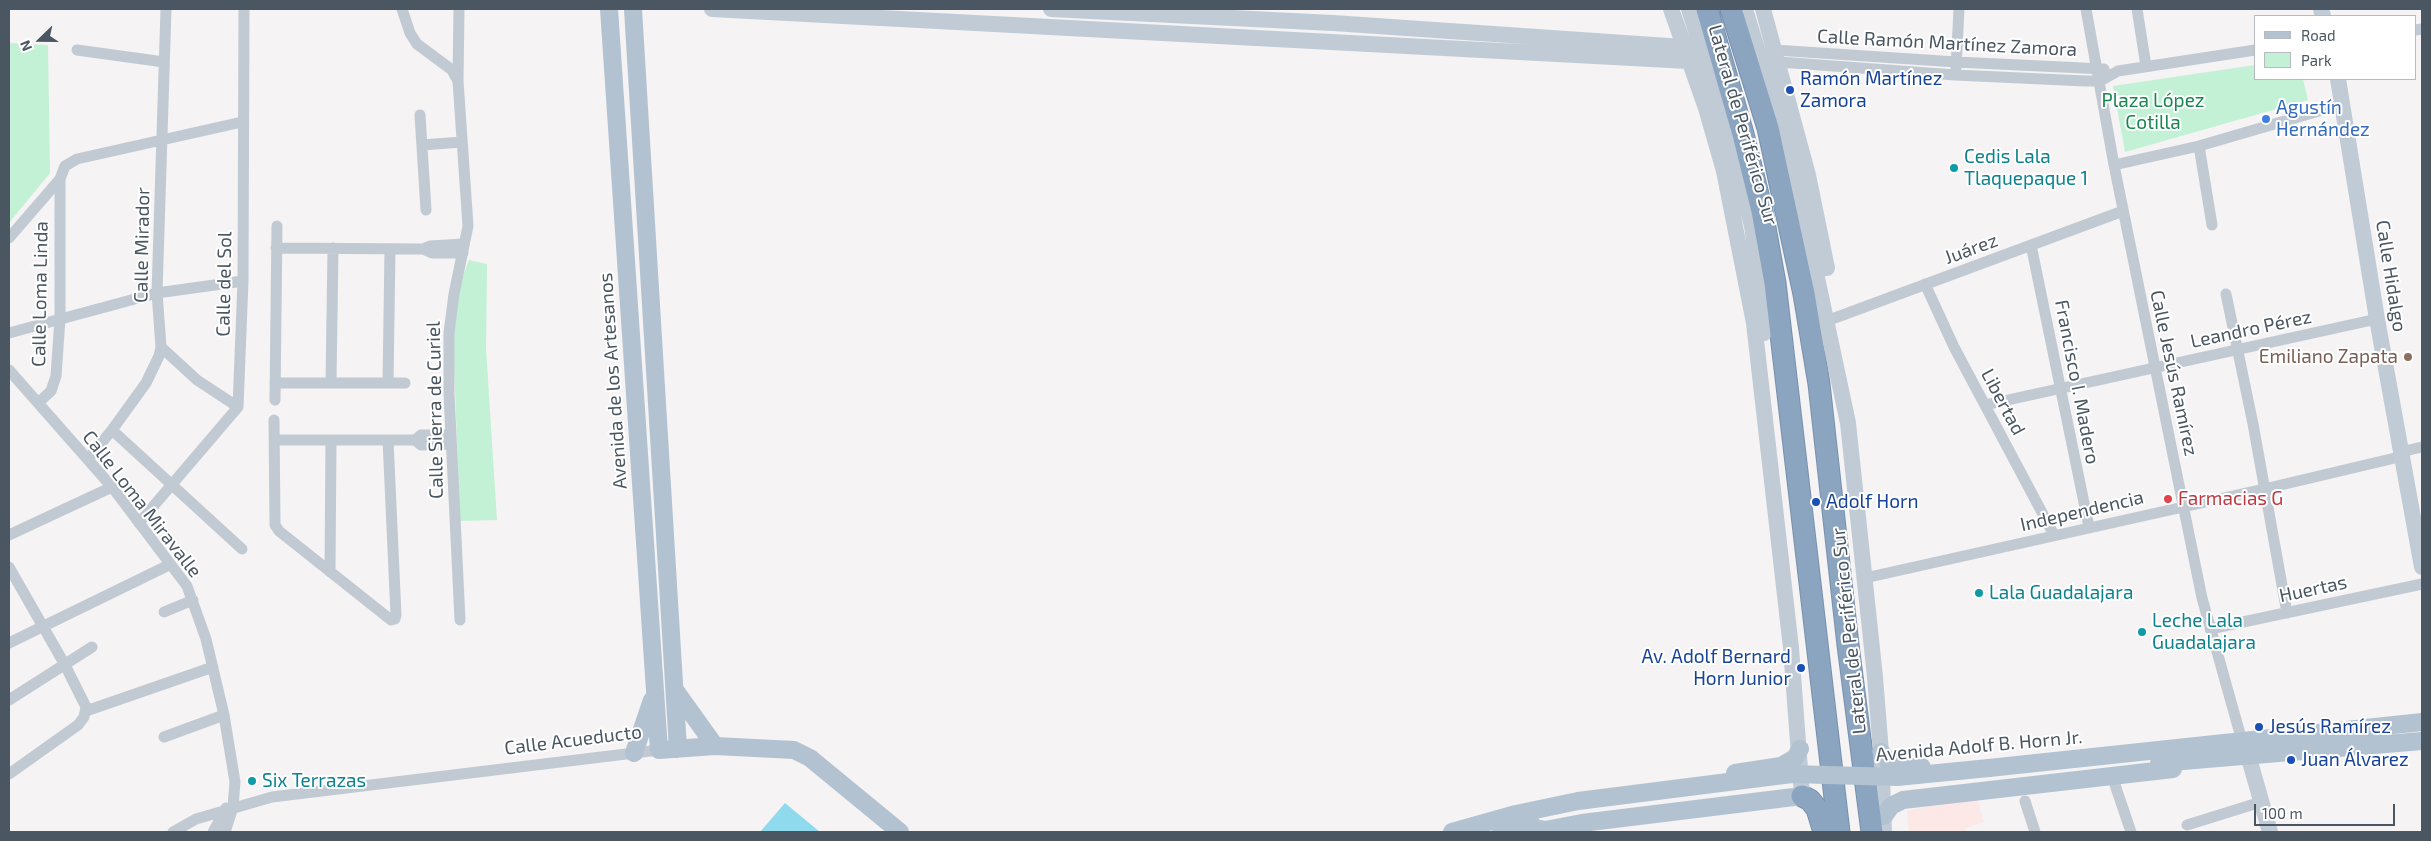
<!DOCTYPE html>
<meta charset="utf-8">
<style>
body{margin:0}
#map{position:relative;width:2431px;height:841px;overflow:hidden;background:#f5f3f3;font-family:"Exo 2",sans-serif}
canvas{display:block}
.frame{position:absolute;inset:0;border:10px solid #4a5661;pointer-events:none}
.legend{position:absolute;left:2254px;top:15px;width:162px;height:65px;box-sizing:border-box;background:#fff;border:1px solid #b7bbc0;margin:0;padding:6px 9px;list-style:none;font-size:15px;color:#4a5661}
.legend li{display:flex;align-items:center;gap:10px;height:25px}
.legend b{width:25px;border:1px solid #b7bbc0}
.north{position:absolute;left:15px;top:15px;width:50px;height:50px;-webkit-text-stroke:4px #fff;paint-order:stroke;rotate:248deg;font-size:14px;font-weight:700;line-height:20px;text-align:center;color:#4a5661}
.north::after{content:'';display:block;margin:auto;width:18px;height:22px;background:#4a5661;clip-path:polygon(50% 0,100% 100%,50% 72%,0 100%)}
.scale{position:absolute;left:2254px;top:804px;width:141px;height:22px;box-sizing:border-box;border:2px solid #4a5661;border-top:0;padding-left:6px;font-size:15px;line-height:18px;white-space:nowrap;color:#4a5661;-webkit-text-stroke:4px #fff;paint-order:stroke}
</style>
<div id="map">
<canvas width="2431" height="841"></canvas>
<div class="frame"></div>
<ul class="legend">
<li><b style="height:6px;background:#b3c2d1"></b>Road</li>
<li><b style="height:14px;background:#c3f1d5"></b>Park</li>
</ul>
<div class="north">N</div>
<div class="scale">100 m</div>
</div>
<script>
const c = document.querySelector('canvas').getContext('2d');
c.lineJoin = 'round';
function fill(path, color) {
  c.fillStyle = color;
  c.fill(path, 'evenodd');
}
function toPath(rows) {
  const path = new Path2D();
  for (const r of rows) {
    path.moveTo(r[0], r[1]);
    for (let i = 2; i < r.length; i += 2) path.lineTo(r[i], r[i + 1]);
  }
  return path;
}
function trace(path, color, width, dash) {
  c.strokeStyle = color;
  c.lineWidth = width;
  c.lineCap = dash ? 'butt' : 'round';
  c.setLineDash(dash || []);
  c.stroke(path);
}
function drawText(font, color, halo, rows, align = 'center') {
  c.font = font + ' "Exo 2",sans-serif';
  c.lineWidth = 4;
  c.setLineDash([]);
  c.textBaseline = 'middle';
  c.strokeStyle = halo;
  c.fillStyle = color;
  for (const [text, x, y, turn = 0] of rows) {
    c.save();
    c.translate(x, y);
    c.rotate((+turn || 0) * Math.PI / 180);
    c.textAlign = isNaN(turn) ? turn : align;
    if (halo) c.strokeText(text, 0, 0);
    c.fillText(text, 0, 0);
    c.restore();
  }
}
fill(toPath([
 [1977,798,1984,822,1966,828,1965,832,1909,832,1907,811,1932,805]
]), '#fce8e6');
fill(toPath([
 [9,43,48,45,50,173,9,223],
 [2255,65,2255,79,2303,79,2308,100,2125,152,2113,86],
 [469,260,487,264,486,349,497,520,460,521,453,337,459,287]
]), '#c3f1d5');
fill(toPath([
 [785,803,820,832,760,832]
]), '#90daee');
const highway = toPath([
 [1707,9,1743,134,1762,211,1775,283,1839,832],
 [1731,9,1768,128,1804,294,1819,384,1848,645,1872,832],
 [1802,796,1810,800,1817,809,1824,832]
]);
trace(highway, '#7690ad', 23);
trace(toPath([
 [402,9,410,33,417,44,452,70,458,81],
 [459,9,458,81,468,226,454,294,449,333,449,394,460,620],
 [2086,9,2114,165,2202,598,2242,741],
 [2137,9,2146,66],
 [2415,30,2422,29],
 [77,50,164,62],
 [1775,50,1956,62,2104,69],
 [1779,62,1955,75,2085,81,2100,81,2118,71,2255,50],
 [1956,68,1959,9],
 [420,115,426,210],
 [422,145,462,142],
 [2199,146,2212,225],
 [2114,165,2199,146,2343,104],
 [9,238,60,179,65,166,77,159,242,122],
 [2031,245,2089,527],
 [276,248,423,249,430,246,464,244],
 [423,249,432,253,463,253],
 [1925,284,1954,347,2054,535],
 [2226,294,2253,424,2287,613],
 [1832,319,2123,211],
 [9,333,157,293,243,281],
 [161,347,197,380,238,407],
 [9,370,112,487,187,586,206,639,224,715,235,782,233,807,225,832],
 [275,383,405,383],
 [331,383,333,248],
 [388,383,390,249],
 [275,400,277,226],
 [38,403,51,391,56,376,60,319,60,179],
 [1985,405,2377,319],
 [274,420,275,525,279,531,391,620,395,619,396,615,388,440],
 [112,430,242,549],
 [275,440,415,440,421,445,451,444],
 [415,440,421,435,451,435],
 [88,459,112,430,146,383,159,356,161,347,157,293,166,9],
 [139,523,238,407,243,281,244,9],
 [9,535,112,487],
 [9,567,65,665,86,707,84,717,78,725,9,774],
 [330,572,331,440],
 [1865,578,2264,489,2395,458,2409,450,2422,447],
 [164,612,193,600],
 [2210,629,2422,584],
 [9,643,169,565],
 [9,700,92,647],
 [86,711,213,667],
 [164,737,224,715],
 [2112,776,2131,832],
 [2025,801,2035,832],
 [2187,825,2261,802],
 [173,832,196,819,272,797,659,750],
 [213,832,226,808]
]), '#c1cad2', 11);
trace(toPath([
 [712,9,1688,61],
 [1051,9,1333,23,1683,47],
 [1671,9,1706,108,1724,171,1754,323,1791,648,1802,796],
 [1689,9,1725,123,1752,226,1764,312,1764,333],
 [1745,9,1794,170,1848,423,1875,677,1881,752,1884,832],
 [1763,9,1808,175,1827,268],
 [2321,9,2323,16],
 [2338,79,2377,319,2422,567],
 [2248,755,2270,832]
]), '#c1cbd6', 16);
trace(toPath([
 [609,9,659,750,715,746,794,750,810,758,900,832],
 [633,9,678,749],
 [675,690,715,746],
 [1881,752,1890,764,1896,768,1922,767],
 [634,753,652,700],
 [2159,763,2422,741],
 [1989,768,2422,722],
 [1735,773,1781,766,1795,758,1800,749],
 [1884,816,1891,806,1903,800,2173,769],
 [1521,825,1545,830,1582,823,1802,796],
 [1452,832,1516,814,1578,801,1752,779],
 [1501,832,1531,823]
]), '#b3c2d1', 18);
trace(highway, '#8ba5c1', 21);
trace(toPath([
 [1752,779,1792,774,1897,777,1989,768]
]), '#b3c2d1', 18);
for (const [x, y, r, color] of [
 [1790,90,5,"#1a4fb4"],
 [2266,119,5,"#3f7fe0"],
 [1954,168,5,"#0f9aa8"],
 [2408,357,5,"#8d6e63"],
 [2168,499,5,"#e0444e"],
 [1816,502,5,"#1a4fb4"],
 [1979,593,5,"#0f9aa8"],
 [2142,632,5,"#0f9aa8"],
 [1801,668,5,"#1a4fb4"],
 [2259,727,5,"#1a4fb4"],
 [2291,760,5,"#1a4fb4"],
 [252,781,5,"#0f9aa8"]
]) {
  const dot = new Path2D();
  dot.arc(x, y, r, 0, 2 * Math.PI);
  c.fillStyle = color;
  c.fill(dot);
  trace(dot, '#fff', 2);
}
drawText('19px', '#4a5661', '#fff', [
 ["Calle Ramón Martínez Zamora",1947,43,3],
 ["Lateral de Periférico Sur",1743,125,74],
 ["Calle Mirador",142,245,-89],
 ["Juárez",1971,249,-20],
 ["Calle Hidalgo",2391,276,81],
 ["Calle del Sol",224,284,-89],
 ["Calle Loma Linda",40,294,-89],
 ["Leandro Pérez",2251,329,-12],
 ["Calle Jesús Ramírez",2174,373,78],
 ["Avenida de los Artesanos",613,381,-94],
 ["Francisco I. Madero",2077,382,79],
 ["Libertad",2003,402,62],
 ["Calle Sierra de Curiel",435,410,-91],
 ["Calle Loma Miravalle",142,504,52],
 ["Independencia",2082,511,-13],
 ["Huertas",2313,589,-12],
 ["Lateral de Periférico Sur",1849,631,-96],
 ["Calle Acueducto",573,740,-7],
 ["Avenida Adolf B. Horn Jr.",1979,746,-5]
]);
drawText('19px', '#164399', '#fff', [
 ["Ramón Martínez",1800,79],
 ["Zamora",1800,101],
 ["Adolf Horn",1826,502],
 ["Av. Adolf Bernard",1791,657,"right"],
 ["Horn Junior",1791,679,"right"],
 ["Jesús Ramírez",2269,727],
 ["Juan Álvarez",2301,760]
], 'left');
drawText('19px', '#17864f', '#fff', [
 ["Plaza López",2153,101],
 ["Cotilla",2153,123]
]);
drawText('19px', '#366cbe', '#fff', [
 ["Agustín",2276,108],
 ["Hernández",2276,130]
], 'left');
drawText('19px', '#0d838f', '#fff', [
 ["Cedis Lala",1964,157],
 ["Tlaquepaque 1",1964,179],
 ["Lala Guadalajara",1989,593],
 ["Leche Lala",2152,621],
 ["Guadalajara",2152,643],
 ["Six Terrazas",262,781]
], 'left');
drawText('19px', '#785e54', '#fff', [
 ["Emiliano Zapata",2398,357]
], 'right');
drawText('19px', '#be3a42', '#fff', [
 ["Farmacias G",2178,499]
], 'left');
</script>
